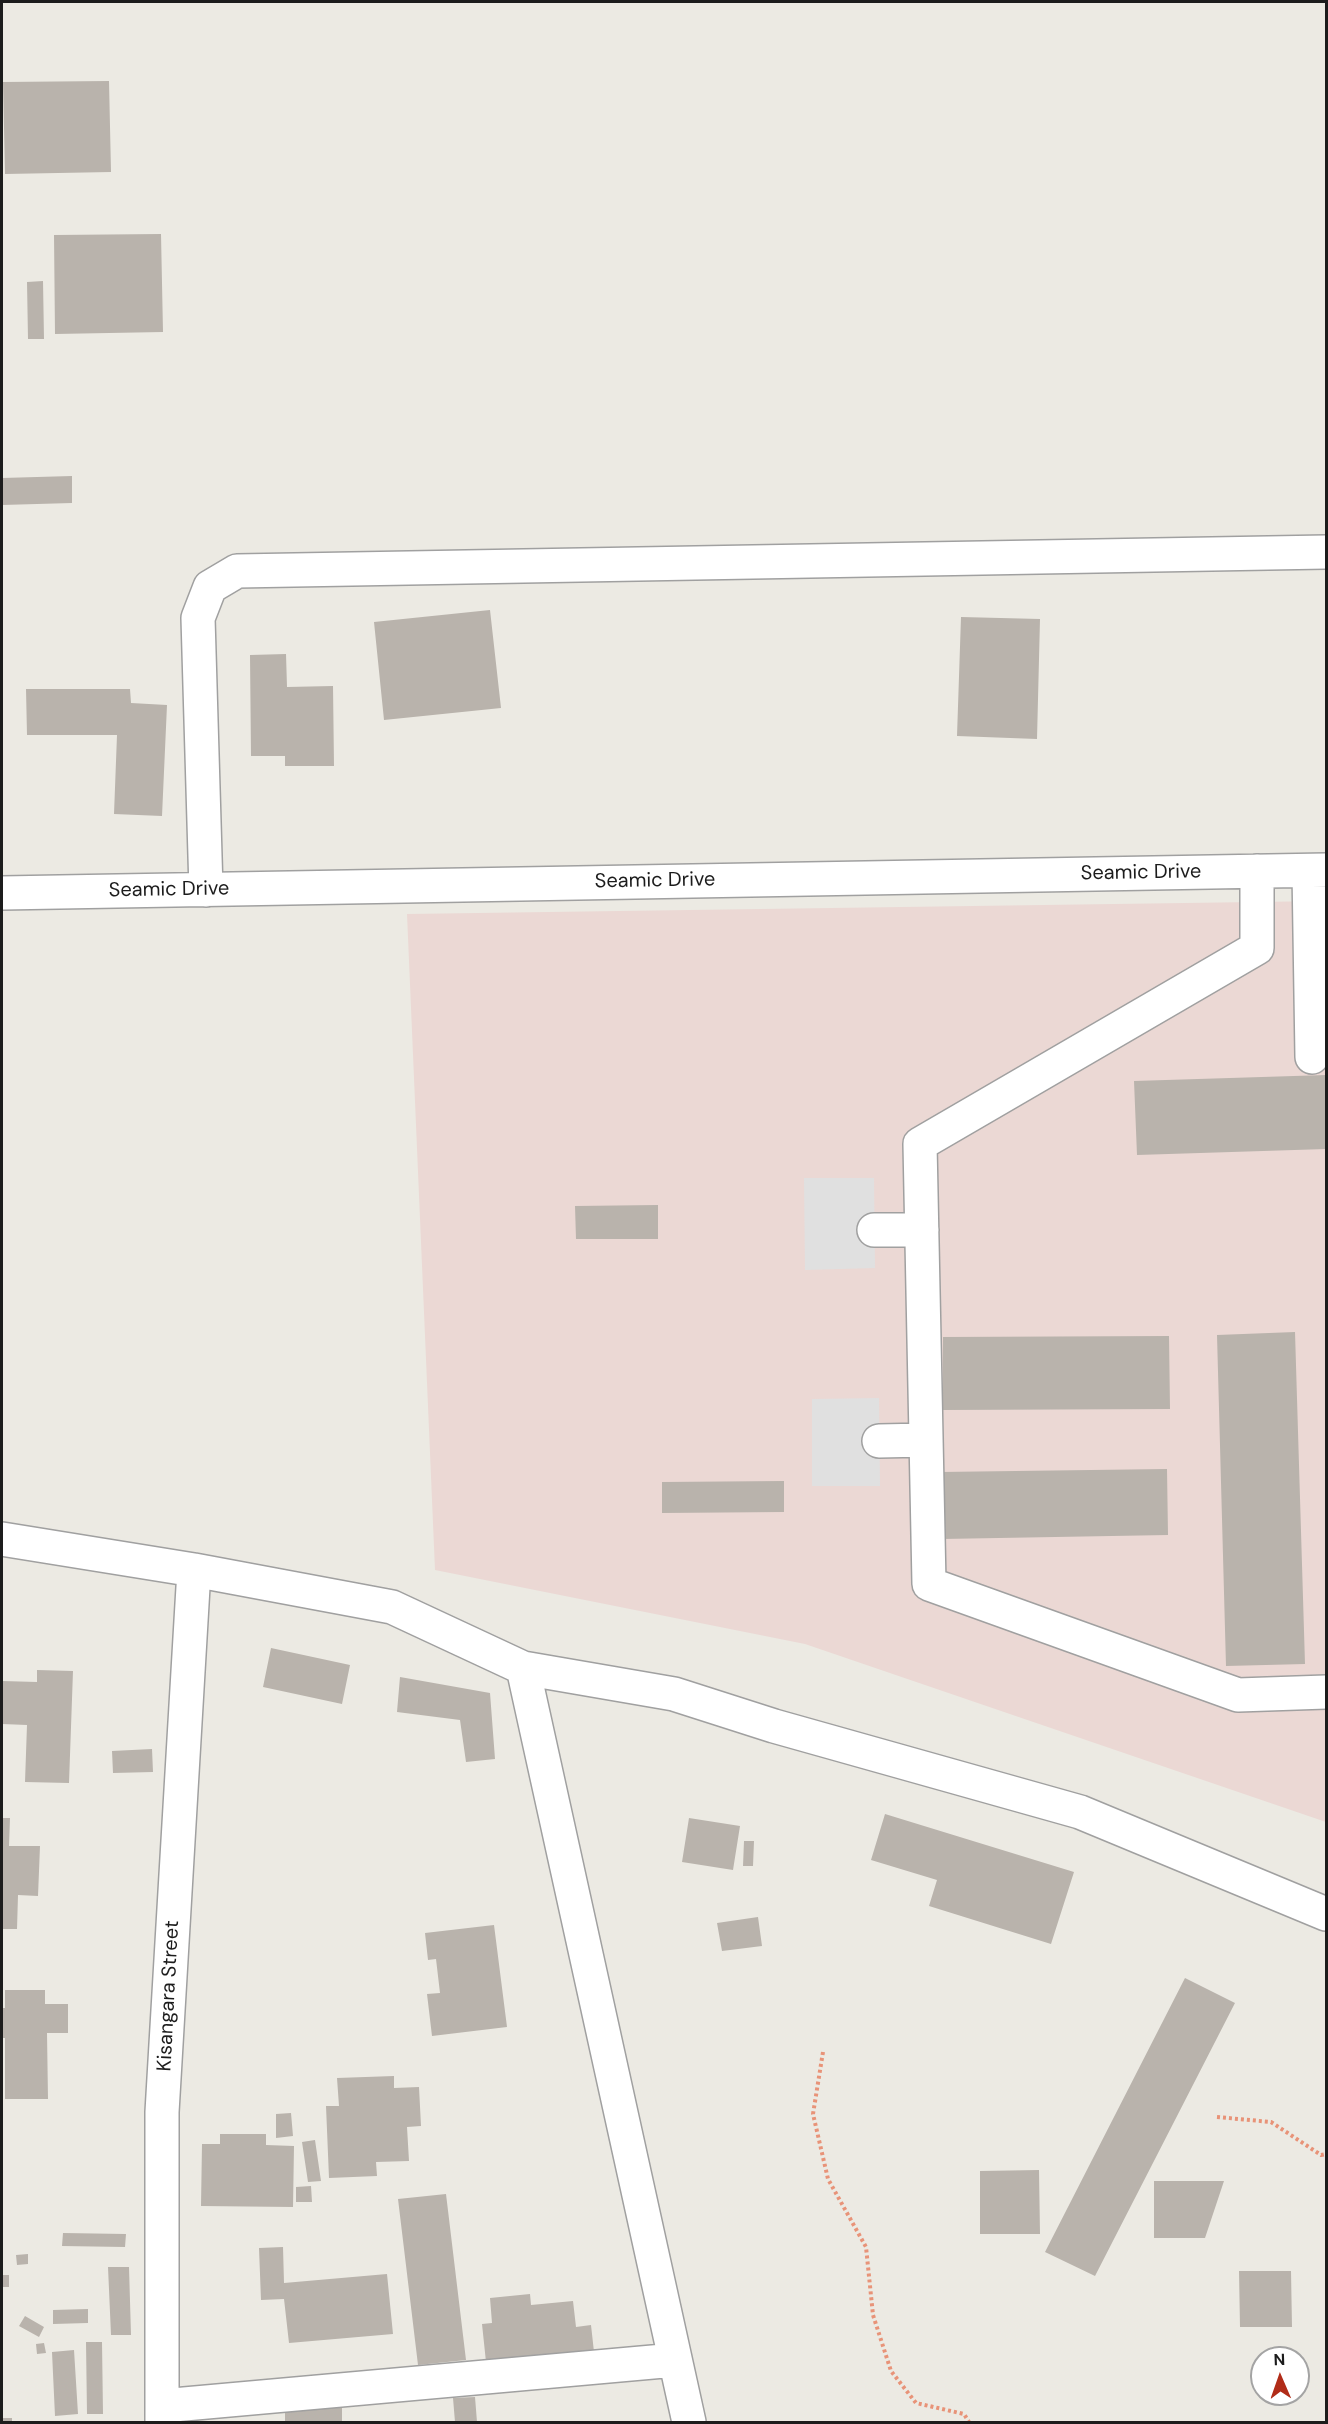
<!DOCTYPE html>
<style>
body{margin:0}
#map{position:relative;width:1328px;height:2424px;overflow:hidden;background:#eceae3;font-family:"DM Sans",sans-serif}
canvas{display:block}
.frame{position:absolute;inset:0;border:3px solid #1c1c1c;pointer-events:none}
.north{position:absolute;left:1250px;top:2346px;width:60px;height:60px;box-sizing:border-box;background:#fff;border:2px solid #a4a4a4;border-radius:50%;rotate:358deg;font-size:16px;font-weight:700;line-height:24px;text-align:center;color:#1c1c1c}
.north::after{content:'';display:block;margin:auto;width:21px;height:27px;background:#b12c18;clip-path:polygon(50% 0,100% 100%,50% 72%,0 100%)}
</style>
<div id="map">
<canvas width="1328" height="2424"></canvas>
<div class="frame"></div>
<div class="north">N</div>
</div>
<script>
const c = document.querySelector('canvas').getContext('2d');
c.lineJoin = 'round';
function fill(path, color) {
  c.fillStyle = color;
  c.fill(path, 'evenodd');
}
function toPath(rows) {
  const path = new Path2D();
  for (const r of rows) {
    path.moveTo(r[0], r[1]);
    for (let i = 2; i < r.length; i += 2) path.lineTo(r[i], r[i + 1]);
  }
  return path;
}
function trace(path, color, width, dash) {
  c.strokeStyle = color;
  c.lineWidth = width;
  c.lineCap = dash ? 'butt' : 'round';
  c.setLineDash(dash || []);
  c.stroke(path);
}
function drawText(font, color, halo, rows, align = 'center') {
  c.font = font + ' "DM Sans",sans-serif';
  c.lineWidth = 4.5;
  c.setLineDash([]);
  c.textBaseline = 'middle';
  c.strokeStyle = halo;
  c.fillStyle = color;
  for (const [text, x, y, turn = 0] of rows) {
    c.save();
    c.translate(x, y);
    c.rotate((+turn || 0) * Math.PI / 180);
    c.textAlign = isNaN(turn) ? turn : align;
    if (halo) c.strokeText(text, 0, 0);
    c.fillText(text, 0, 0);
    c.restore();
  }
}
fill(toPath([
 [1326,901,1326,1822,805,1644,435,1570,407,914]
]), '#ebd8d4');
fill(toPath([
 [804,1178,874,1178,875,1268,805,1270],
 [879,1398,880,1486,812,1486,812,1399]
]), '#e0e0e0');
fill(toPath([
 [109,81,111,172,5,174,3,82],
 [161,234,163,332,55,334,54,235],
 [43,281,44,339,28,339,27,282],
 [72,476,72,503,2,505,2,478],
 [490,610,501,708,384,720,374,622],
 [961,617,1040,619,1037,739,957,736],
 [286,654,287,687,333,686,334,766,285,766,285,756,251,756,250,655],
 [26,689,130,689,131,703,167,705,162,816,114,814,117,735,27,735],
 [1326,1075,1326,1149,1137,1155,1134,1081],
 [658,1205,658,1239,576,1239,575,1206],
 [1295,1332,1305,1664,1226,1666,1217,1335],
 [1169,1336,1170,1409,943,1410,943,1337],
 [1167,1469,1168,1535,942,1539,940,1472],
 [784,1481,784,1512,662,1513,662,1482],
 [271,1648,350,1665,342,1704,263,1687],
 [37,1670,73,1671,69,1783,25,1782,27,1725,2,1724,2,1681,37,1682],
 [400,1677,490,1693,495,1759,466,1762,460,1720,397,1712],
 [152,1749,153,1772,113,1773,112,1751],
 [885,1814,1074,1872,1051,1944,929,1906,937,1880,871,1860],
 [2,1818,10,1818,9,1846,40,1846,38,1896,18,1895,17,1929,2,1929],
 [689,1818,740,1826,733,1870,682,1862],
 [744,1841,754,1841,753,1866,743,1866],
 [758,1917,762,1946,722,1951,717,1923],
 [494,1925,507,2027,432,2036,427,1994,440,1993,436,1959,428,1960,425,1933],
 [1185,1978,1235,2003,1095,2276,1045,2252],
 [5,1990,45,1990,45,2004,68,2004,68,2033,47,2033,48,2099,5,2099,5,2038,2,2038,2,2008,5,2008],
 [394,2076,394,2088,419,2087,421,2126,407,2127,409,2161,376,2162,377,2176,329,2178,326,2106,339,2106,337,2078],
 [291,2113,293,2136,276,2138,276,2114],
 [220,2134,266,2134,266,2145,294,2146,293,2207,201,2206,202,2144,220,2144],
 [315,2140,321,2181,308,2182,302,2142],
 [1039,2170,1040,2234,980,2234,980,2171],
 [1154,2181,1224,2181,1205,2238,1154,2238],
 [311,2186,312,2202,296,2202,296,2187],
 [446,2194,466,2360,418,2365,398,2199],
 [63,2233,126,2234,125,2247,62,2246],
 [283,2247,284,2283,387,2274,393,2334,289,2343,284,2299,261,2300,259,2248],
 [28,2254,28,2264,17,2265,16,2255],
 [108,2267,129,2267,131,2335,111,2335],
 [1239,2271,1291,2271,1292,2327,1240,2327],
 [2,2275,9,2275,9,2287,2,2287],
 [530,2294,531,2305,573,2301,576,2327,591,2325,594,2352,486,2362,482,2324,492,2323,490,2298],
 [88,2309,88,2323,53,2324,53,2310],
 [25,2316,44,2327,39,2337,19,2326],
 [86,2342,102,2342,103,2414,87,2414],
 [44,2343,46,2353,37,2354,36,2344],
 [74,2350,78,2414,55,2416,52,2352],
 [475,2397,477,2422,455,2422,453,2398],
 [342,2403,342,2422,285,2422,285,2404],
 [2,2418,12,2418,12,2422,2,2422]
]), '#b9b3ac');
const minor = toPath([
 [1257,871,1257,948,920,1144,929,1584,1238,1695,1326,1692],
 [1309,871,1312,1057],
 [206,890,198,618,210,587,237,571,1326,552],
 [2,893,1326,870],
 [874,1230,922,1230],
 [879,1441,926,1440],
 [2,1539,194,1570,392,1607,523,1668,674,1694,774,1726,1080,1812,1326,1914],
 [523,1668,689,2422],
 [162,2406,675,2360],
 [162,2422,162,2112,194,1570]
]);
trace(minor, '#a0a0a0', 36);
trace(toPath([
 [823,2052,813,2114,828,2179,866,2247,873,2315,891,2371,916,2403,964,2414,969,2422],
 [1217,2117,1271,2122,1321,2155,1326,2154]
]), '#e89378', 4, [3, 3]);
trace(minor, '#fff', 33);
drawText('20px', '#1c1c1c', '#fff', [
 ["Seamic Drive",1141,873,-1],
 ["Seamic Drive",655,881,-1],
 ["Seamic Drive",169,890,-1],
 ["Kisangara Street",169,1996,-87]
]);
</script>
